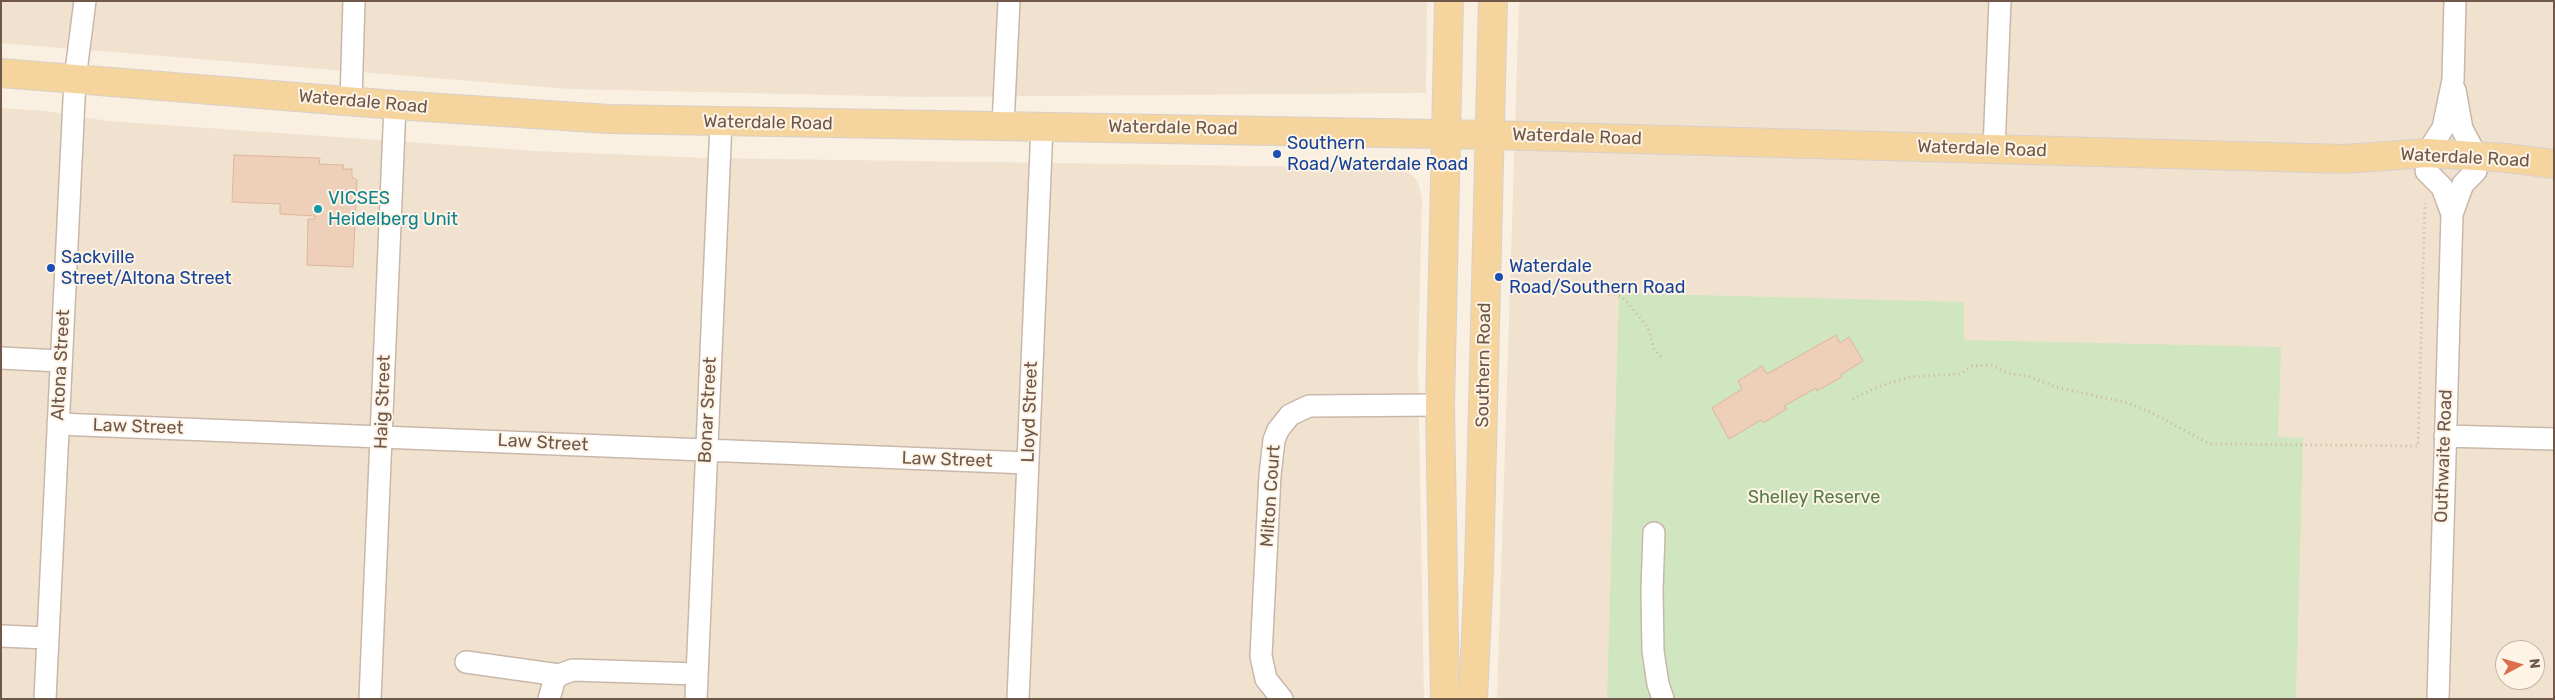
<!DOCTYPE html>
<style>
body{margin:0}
#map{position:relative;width:2555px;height:700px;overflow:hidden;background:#faf0e1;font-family:Rubik,sans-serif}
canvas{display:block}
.frame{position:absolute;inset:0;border:2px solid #6f574a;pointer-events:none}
.north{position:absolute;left:2495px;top:640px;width:50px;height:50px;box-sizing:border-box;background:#fef4e6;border:1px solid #c5b5a8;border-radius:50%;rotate:84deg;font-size:14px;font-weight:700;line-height:20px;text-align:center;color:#6f574a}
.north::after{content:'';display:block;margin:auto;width:18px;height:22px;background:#dc6e4d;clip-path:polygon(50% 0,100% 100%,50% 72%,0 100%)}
</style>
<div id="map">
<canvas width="2555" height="700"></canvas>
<div class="frame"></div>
<div class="north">N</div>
</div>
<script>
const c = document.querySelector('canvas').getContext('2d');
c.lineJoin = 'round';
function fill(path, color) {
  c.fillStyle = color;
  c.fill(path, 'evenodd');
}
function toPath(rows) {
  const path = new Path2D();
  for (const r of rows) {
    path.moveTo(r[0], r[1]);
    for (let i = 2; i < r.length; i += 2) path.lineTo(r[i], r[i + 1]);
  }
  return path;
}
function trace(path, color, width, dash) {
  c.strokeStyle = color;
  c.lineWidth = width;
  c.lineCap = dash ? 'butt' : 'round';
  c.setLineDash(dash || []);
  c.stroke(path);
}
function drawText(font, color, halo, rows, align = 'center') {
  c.font = font + ' Rubik,sans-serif';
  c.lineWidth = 4;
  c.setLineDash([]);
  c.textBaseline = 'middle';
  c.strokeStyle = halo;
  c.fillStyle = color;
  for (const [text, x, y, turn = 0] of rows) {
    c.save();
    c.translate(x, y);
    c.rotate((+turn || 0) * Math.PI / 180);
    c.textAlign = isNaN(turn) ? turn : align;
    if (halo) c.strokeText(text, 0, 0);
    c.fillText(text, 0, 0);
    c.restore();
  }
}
fill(toPath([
 [1,1,1427,1,1426,93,920,97,569,89,1,43],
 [1519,1,2554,1,2554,699,1497,699],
 [2505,650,2535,650,2535,680,2505,680],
 [1,108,46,111,108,121,536,151,708,158,1398,168,1407,170,1418,182,1422,199,1418,364,1424,699,1,699]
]), '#f1e2d0');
fill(toPath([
 [1619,293,1964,302,1964,340,2281,347,2278,437,2303,438,2296,699,1607,699]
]), '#cfe6c1');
const building = toPath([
 [234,155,320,158,319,164,344,165,343,169,352,169,352,177,357,180,353,267,307,265,308,219,315,219,315,216,280,214,280,204,232,202,234,155],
 [1836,335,1840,343,1849,337,1863,361,1840,375,1842,377,1817,391,1816,388,1784,406,1787,409,1763,423,1761,420,1729,439,1712,408,1742,389,1738,381,1762,366,1767,374,1836,335]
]);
fill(building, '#edcfba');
trace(building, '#dfb69c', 1);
const minor = toPath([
 [2455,90,2462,129,2476,155],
 [351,100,354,1],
 [1003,125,1009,1],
 [1994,149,2000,1],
 [2427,153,2443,128,2453,80,2455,1],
 [2426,171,2442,187,2452,214,2438,699],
 [2452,214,2463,184,2476,171],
 [1,358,60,361],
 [58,424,1028,463],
 [2445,436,2554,439],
 [1654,533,1652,590,1653,651,1658,684,1663,699],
 [1,636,48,638],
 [466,662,559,675],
 [45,699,75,79,85,1],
 [370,699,395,105],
 [549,699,554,681,559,675,573,670,697,674],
 [696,699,721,122],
 [1018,699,1042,126],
 [1282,699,1266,679,1261,656,1270,475,1274,440,1278,430,1290,415,1309,406,1440,405]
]);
const major = toPath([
 [1,73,395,105,609,119,1491,135,2345,159,2427,153,2507,158,2554,164],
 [1445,699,1440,405,1449,1],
 [1473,699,1479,569,1493,1]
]);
trace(minor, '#c9b8a9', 24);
trace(major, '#d7d0cc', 30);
trace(toPath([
 [1609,294,1622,297,1634,310,1648,328,1654,349,1662,358],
 [1853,399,1877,387,1911,377,1960,374,1972,366,1991,365,2008,373,2030,377,2056,387,2128,403,2152,413,2210,444,2418,446,2425,203]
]), '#d1b29e', 3, [1, 4]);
trace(minor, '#fff', 21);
trace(major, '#f5d59d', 28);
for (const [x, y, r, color] of [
 [1277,154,5,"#1a4fb4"],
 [318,209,5,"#0f9aa8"],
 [51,268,5,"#1a4fb4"],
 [1499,277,5,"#1a4fb4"]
]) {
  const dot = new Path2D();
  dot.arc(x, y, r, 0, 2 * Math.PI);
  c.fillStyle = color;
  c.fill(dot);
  trace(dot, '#fef4e6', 2);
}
drawText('18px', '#6f574a', '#fef4e6', [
 ["Waterdale Road",363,102,5],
 ["Waterdale Road",768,123,1],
 ["Waterdale Road",1173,128,1],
 ["Waterdale Road",1577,137,2],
 ["Waterdale Road",1982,149,2],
 ["Waterdale Road",2465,158,3],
 ["Altona Street",61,365,-87],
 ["Southern Road",1484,365,-89],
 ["Haig Street",383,402,-88],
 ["Bonar Street",708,410,-87],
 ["Lloyd Street",1030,412,-88],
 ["Law Street",138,427,2],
 ["Law Street",543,443,3],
 ["Outhwaite Road",2444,456,-88],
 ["Law Street",947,460,2],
 ["Milton Court",1271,496,-86]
]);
drawText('18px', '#164399', '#fef4e6', [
 ["Southern",1287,144],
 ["Road/Waterdale Road",1287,165],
 ["Sackville",61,258],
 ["Street/Altona Street",61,279],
 ["Waterdale",1509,267],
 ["Road/Southern Road",1509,288]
], 'left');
drawText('18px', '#0d838f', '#fef4e6', [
 ["VICSES",328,199],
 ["Heidelberg Unit",328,220]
], 'left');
drawText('18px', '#547a45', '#fef4e6', [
 ["Shelley Reserve",1814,498]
]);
</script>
